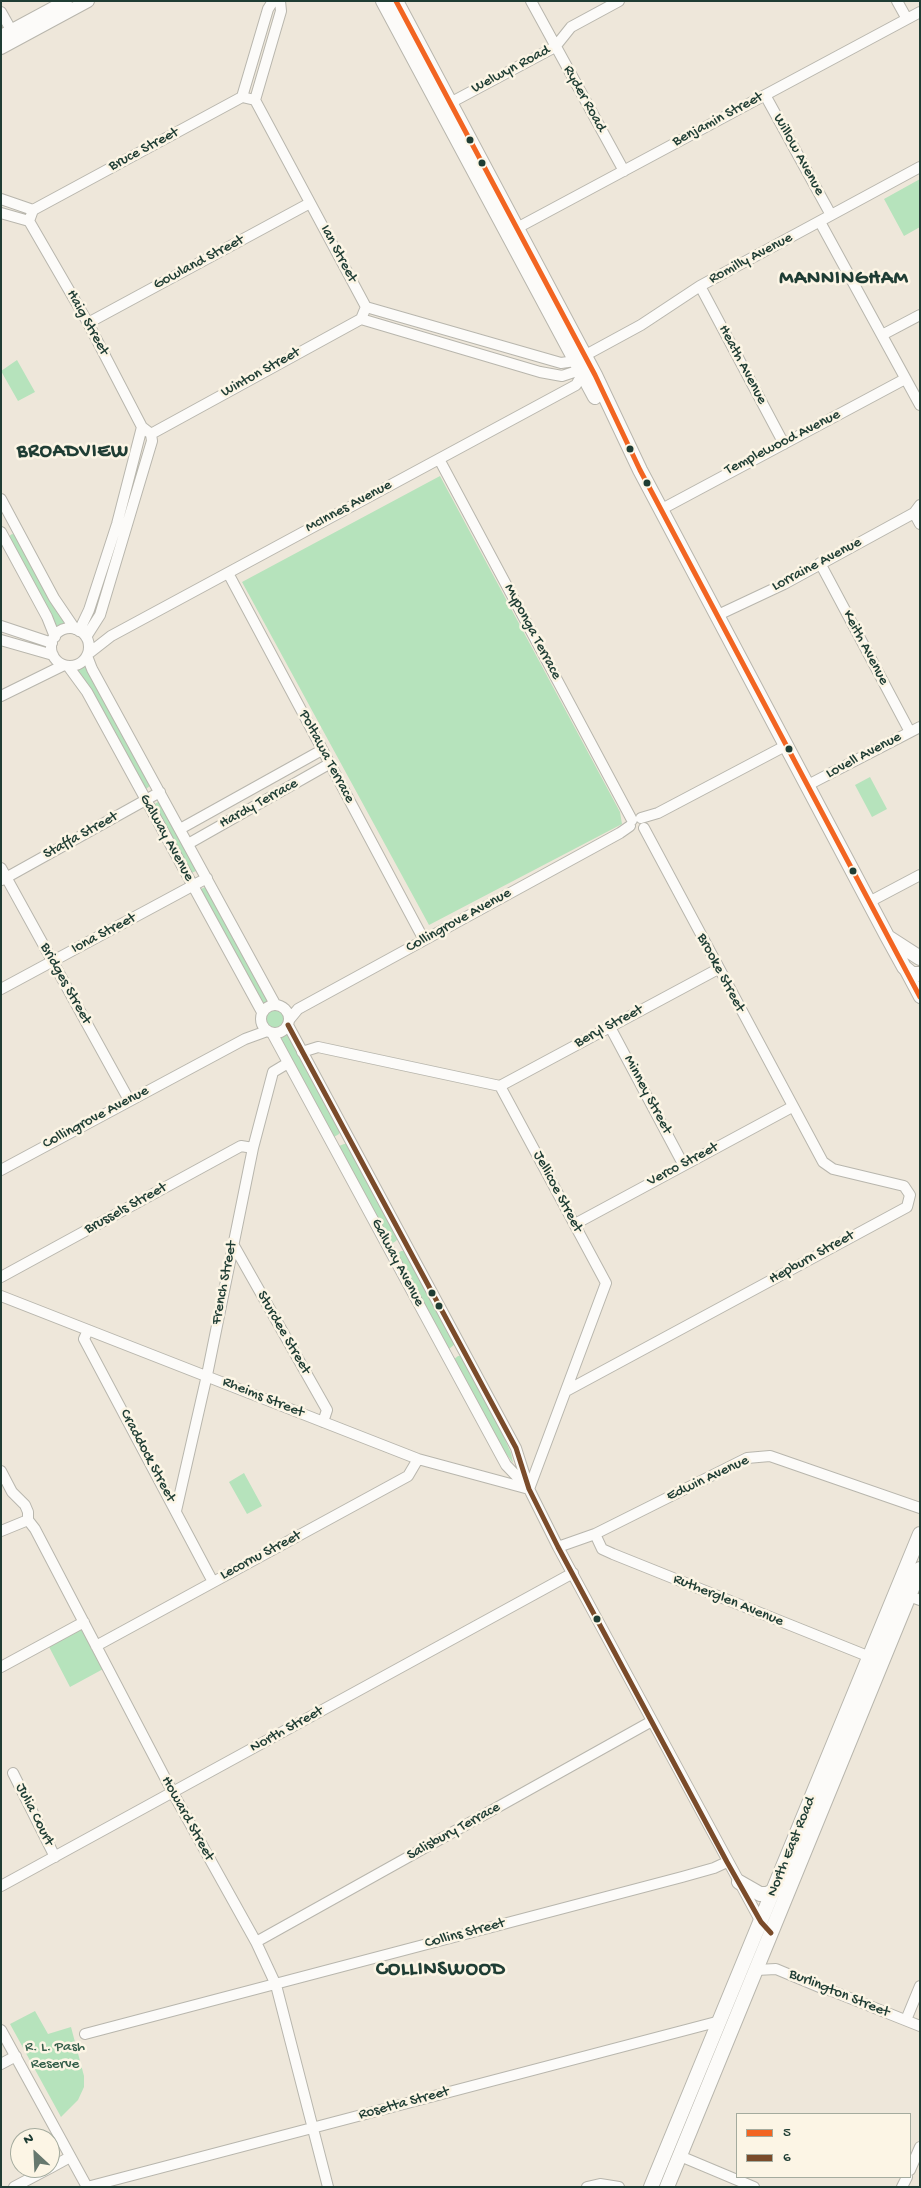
<!DOCTYPE html>
<style>
body{margin:0}
#map{position:relative;width:921px;height:2188px;overflow:hidden;background:#eee7da;font-family:"Gochi Hand",sans-serif}
canvas{display:block}
.frame{position:absolute;inset:0;border:2px solid #1f3d34;pointer-events:none}
.legend{position:absolute;left:736px;top:2113px;width:175px;height:65px;box-sizing:border-box;background:#fcf5e5;border:1px solid #a4ab9e;margin:0;padding:6px 9px;list-style:none;font-size:15px;color:#1f3d34}
.legend li{display:flex;align-items:center;gap:10px;height:25px}
.legend b{width:25px;border:1px solid #a4ab9e}
.north{position:absolute;left:10px;top:2128px;width:50px;height:50px;box-sizing:border-box;background:#fcf5e5;border:1px solid #a4ab9e;border-radius:50%;rotate:335deg;font-size:14px;font-weight:700;line-height:20px;text-align:center;color:#1f3d34}
.north::after{content:'';display:block;margin:auto;width:18px;height:22px;background:#67786e;clip-path:polygon(50% 0,100% 100%,50% 72%,0 100%)}
</style>
<div id="map">
<canvas width="921" height="2188"></canvas>
<div class="frame"></div>
<ul class="legend">
<li><b style="height:6px;background:#f26522"></b>5</li>
<li><b style="height:6px;background:#7a4b2a"></b>6</li>
</ul>
<div class="north">N</div>
</div>
<script>
const c = document.querySelector('canvas').getContext('2d');
c.lineJoin = 'round';
function fill(path, color) {
  c.fillStyle = color;
  c.fill(path, 'evenodd');
}
function toPath(rows) {
  const path = new Path2D();
  for (const r of rows) {
    if (r.length === 3) {
      path.moveTo(r[0] + r[2], r[1]);
      path.arc(r[0], r[1], r[2], 0, 2 * Math.PI);
      continue;
    }
    path.moveTo(r[0], r[1]);
    for (let i = 2; i < r.length; i += 2) path.lineTo(r[i], r[i + 1]);
  }
  return path;
}
function trace(path, color, width, dash) {
  c.strokeStyle = color;
  c.lineWidth = width;
  c.lineCap = dash ? 'butt' : 'round';
  c.setLineDash(dash || []);
  c.stroke(path);
}
function drawText(font, color, halo, rows, align = 'center') {
  c.font = font + ' "Gochi Hand",sans-serif';
  c.lineWidth = 5;
  c.setLineDash([]);
  c.textBaseline = 'middle';
  c.strokeStyle = halo;
  c.fillStyle = color;
  for (const [text, x, y, turn = 0] of rows) {
    c.save();
    c.translate(x, y);
    c.rotate((+turn || 0) * Math.PI / 180);
    c.textAlign = isNaN(turn) ? turn : align;
    if (halo) c.strokeText(text, 0, 0);
    c.fillText(text, 0, 0);
    c.restore();
  }
}
fill(toPath([
 [920,179,920,227,904,236,884,199],
 [17,360,35,392,18,401,1,371],
 [440,476,620,812,622,824,429,925,242,582],
 [12,534,16,535,68,624,54,630,8,537],
 [85,664,151,785,146,789,74,669],
 [870,777,887,809,872,817,855,785],
 [158,802,160,802,197,869,196,871,191,873,153,805],
 [205,887,270,1001,261,1006,199,890],
 [275,1019,11],
 [287,1034,340,1131,339,1134,334,1137,333,1138,278,1039],
 [344,1144,347,1144,398,1238,396,1241,391,1244,339,1146],
 [401,1251,404,1251,455,1344,449,1349,396,1255],
 [458,1356,462,1356,498,1424,511,1453,513,1463,499,1444,453,1360],
 [244,1473,262,1506,247,1514,229,1482],
 [82,1625,105,1668,70,1687,47,1643],
 [35,2011,48,2034,71,2027,84,2076,84,2087,78,2100,61,2117,10,2024]
]), '#b6e3bc');
const minor = toPath([
 [280,1,281,11,255,100,366,307,561,363,575,361],
 [531,1,624,171],
 [897,1,907,19],
 [1,12,15,37],
 [765,95,831,215],
 [242,97,268,9,273,1],
 [450,103,555,47,571,27,619,1],
 [1,199,33,210],
 [33,210,29,221,88,323,142,427,151,434,152,441,100,615,86,637],
 [33,210,242,97,255,100],
 [1,213,29,221],
 [820,222,920,405],
 [517,228,920,12],
 [700,286,784,444],
 [361,319,540,372,562,376,580,370],
 [88,323,310,203],
 [882,335,920,315],
 [584,356,641,325,700,286,920,167],
 [151,434,361,319,366,307],
 [439,459,632,820],
 [1,499,54,598,75,629],
 [920,505,914,513,920,524],
 [662,509,905,379],
 [1,532,47,617,55,637],
 [820,563,910,732],
 [228,573,424,940],
 [718,615,784,584,914,513],
 [1,626,52,643],
 [70,647,19],
 [79,631,89,610,117,524,142,427],
 [1,640,53,655],
 [88,654,111,636,576,385,583,373],
 [87,656,92,669,275,1004],
 [68,666,87,692,262,1012],
 [1,696,64,665],
 [808,785,920,727],
 [641,818,658,813,787,745],
 [180,829,322,750],
 [188,844,329,764],
 [1,868,129,1100],
 [2,880,160,792],
 [869,902,920,875],
 [1,989,207,878],
 [275,1019,14],
 [289,1020,298,1009,620,833,630,826],
 [288,1025,516,1448,529,1489,558,1547,761,1922],
 [610,1027,683,1164],
 [272,1033,500,1454,506,1465,527,1487],
 [302,1052,318,1047,500,1086,606,1283,529,1489],
 [500,1086,718,969],
 [1,1170,245,1039,267,1031],
 [575,1224,792,1107],
 [233,1244,327,1410,323,1422],
 [1,1277,241,1146,253,1148],
 [1,1296,418,1459,529,1489],
 [88,1330,84,1339,213,1582],
 [566,1391,907,1207,910,1195,904,1186,833,1169,823,1162,644,828],
 [1,1471,12,1492,25,1505,28,1512,28,1520,35,1529,173,1793,256,1942,276,1985,328,2187],
 [176,1511,207,1375,253,1148,273,1072,288,1063],
 [1,1531,28,1520],
 [595,1534,602,1549,613,1554,870,1657],
 [558,1547,595,1534,747,1458,770,1456,920,1508],
 [909,1596,920,1600],
 [96,1646,408,1476,418,1459],
 [1,1667,84,1622],
 [13,1773,55,1857],
 [1,1886,573,1573],
 [256,1942,652,1721],
 [756,1970,776,1969,824,1989,832,1991,920,2026],
 [906,2020,920,1986],
 [1,2030,87,2187],
 [85,2034,682,1877,714,1868,727,1862],
 [1,2064,16,2056],
 [680,2156,754,2187],
 [50,2168,70,2157],
 [910,2170,920,2147],
 [14,2187,50,2168],
 [87,2187,720,2021],
 [587,2187,600,2184,619,2187],
 [902,2187,907,2177]
]);
const major = toPath([
 [1,36,66,1],
 [1,48,88,1],
 [904,967,920,997]
]);
const highway = toPath([
 [383,1,595,397],
 [396,1,595,375,640,470,887,936,904,967,912,974,920,974],
 [889,938,920,958],
 [739,1882,760,1894,767,1894,775,1890],
 [651,2187,920,1534],
 [667,2187,920,1569]
]);
trace(minor, '#b8b6ad', 12);
trace(major, '#b8b6ad', 14);
trace(highway, '#b8b6ad', 16);
trace(minor, '#fcfbf9', 10);
trace(major, '#fcfbf9', 12);
trace(highway, '#fcfbf9', 14);
trace(toPath([
 [396,1,595,375,640,470,920,997]
]), '#f26522', 5);
trace(toPath([
 [288,1025,516,1448,529,1489,558,1547,727,1862,761,1922,771,1933]
]), '#7a4b2a', 5);
for (const [x, y, r, color] of [
 [470,140,4.5,"#1f3d34"],
 [482,163,4.5,"#1f3d34"],
 [630,449,4.5,"#1f3d34"],
 [647,483,4.5,"#1f3d34"],
 [789,749,4.5,"#1f3d34"],
 [853,871,4.5,"#1f3d34"],
 [432,1293,4.5,"#1f3d34"],
 [439,1306,4.5,"#1f3d34"],
 [597,1619,4.5,"#1f3d34"]
]) {
  const dot = new Path2D();
  dot.arc(x, y, r, 0, 2 * Math.PI);
  c.fillStyle = color;
  c.fill(dot);
  trace(dot, '#fcf5e5', 2);
}
drawText('15px', '#1f3d34', '#fcf5e5', [
 ["Welwyn Road",511,70,-28],
 ["Ryder Road",584,99,61],
 ["Benjamin Street",718,120,-28],
 ["Bruce Street",144,150,-28],
 ["Willow Avenue",798,155,61],
 ["Ian Street",338,254,62],
 ["Romilly Avenue",751,259,-28],
 ["Gowland Street",199,263,-28],
 ["Haig Street",87,323,61],
 ["Heath Avenue",742,365,62],
 ["Winton Street",261,373,-29],
 ["Templewood Avenue",783,443,-27],
 ["McInnes Avenue",349,507,-28],
 ["Lorraine Avenue",817,565,-28],
 ["Myponga Terrace",532,632,62],
 ["Keith Avenue",865,648,62],
 ["Lovell Avenue",864,756,-28],
 ["Poltawa Terrace",326,757,62],
 ["Hardy Terrace",259,804,-29],
 ["Staffa Street",81,836,-29],
 ["Galway Avenue",166,838,61],
 ["Collingrove Avenue",459,921,-29],
 ["Iona Street",104,934,-28],
 ["Brooke Street",720,973,62],
 ["Bridges Street",65,984,61],
 ["Beryl Street",609,1027,-28],
 ["Minney Street",647,1095,62],
 ["Collingrove Avenue",96,1118,-28],
 ["Verco Street",683,1165,-28],
 ["Jellicoe Street",557,1192,62],
 ["Brussels Street",126,1209,-29],
 ["Hepburn Street",812,1258,-29],
 ["Galway Avenue",397,1263,62],
 ["French Street",225,1283,-79],
 ["Sturdee Street",283,1333,60],
 ["Rheims Street",263,1398,22],
 ["Craddock Street",147,1456,62],
 ["Edwin Avenue",708,1479,-25],
 ["Lecornu Street",261,1556,-28],
 ["Rutherglen Avenue",728,1601,22],
 ["North Street",287,1730,-29],
 ["Julia Court",34,1815,63],
 ["Howard Street",187,1819,61],
 ["Salisbury Terrace",454,1832,-29],
 ["North East Road",792,1847,-68],
 ["Collins Street",465,1934,-15],
 ["Burlington Street",839,1994,22],
 ["Rosetta Street",404,2104,-15]
]);
drawText('15px', '#345e4a', '#fcf5e5', [
 ["R. L. Pash",55,2048],
 ["Reserve",55,2065]
]);
c.letterSpacing = '1px';
drawText('bold 20px', '#1f3d34', '#fcf5e5', [
 ["MANNINGHAM",844,280],
 ["BROADVIEW",73,453],
 ["COLLINSWOOD",441,1971]
]);
c.letterSpacing = '0px';
</script>
